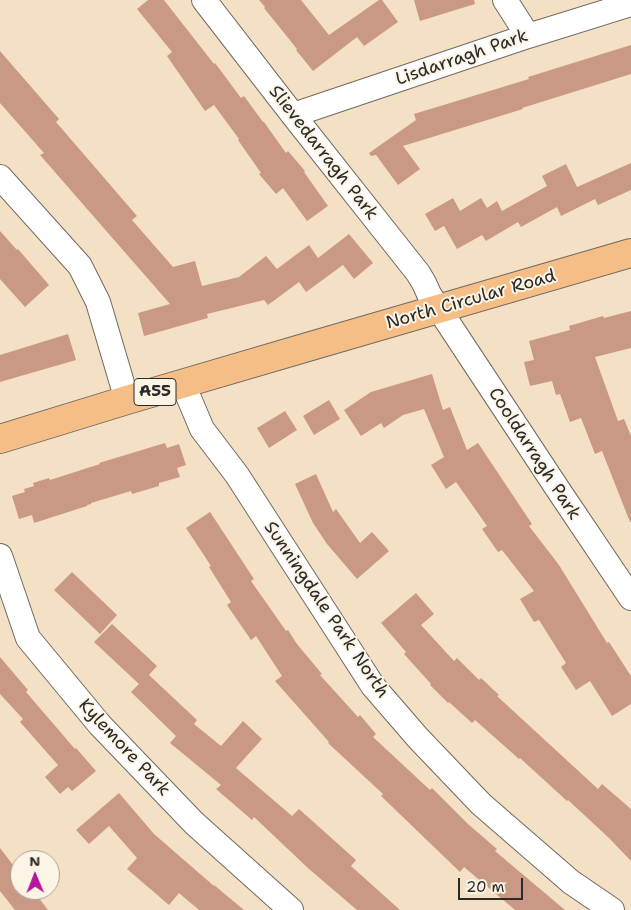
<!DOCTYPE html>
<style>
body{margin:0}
#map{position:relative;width:631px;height:910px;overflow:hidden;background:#f4e0c4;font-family:"Shantell Sans",sans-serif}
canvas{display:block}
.north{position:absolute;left:10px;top:850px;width:50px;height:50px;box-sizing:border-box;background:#fcf5e5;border:1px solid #a8a49b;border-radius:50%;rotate:359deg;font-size:14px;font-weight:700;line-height:20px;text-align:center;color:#2b2b2b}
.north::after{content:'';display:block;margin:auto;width:18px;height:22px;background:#b5179e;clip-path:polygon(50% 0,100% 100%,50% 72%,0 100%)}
.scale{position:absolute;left:458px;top:878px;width:65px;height:22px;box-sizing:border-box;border:2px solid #2b2b2b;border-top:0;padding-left:6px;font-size:15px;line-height:18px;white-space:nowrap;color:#2b2b2b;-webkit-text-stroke:4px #fcf5e5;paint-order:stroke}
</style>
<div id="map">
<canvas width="631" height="910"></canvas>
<div class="north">N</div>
<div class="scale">20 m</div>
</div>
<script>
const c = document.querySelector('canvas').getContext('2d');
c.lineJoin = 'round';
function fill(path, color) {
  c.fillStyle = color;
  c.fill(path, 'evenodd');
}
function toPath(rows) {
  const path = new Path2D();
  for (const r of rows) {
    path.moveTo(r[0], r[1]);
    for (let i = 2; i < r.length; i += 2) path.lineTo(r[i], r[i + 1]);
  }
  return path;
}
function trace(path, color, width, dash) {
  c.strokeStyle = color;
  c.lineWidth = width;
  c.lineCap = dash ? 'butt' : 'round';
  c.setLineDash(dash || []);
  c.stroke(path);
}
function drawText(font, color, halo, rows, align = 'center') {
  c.font = font + ' "Shantell Sans",sans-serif';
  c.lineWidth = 4;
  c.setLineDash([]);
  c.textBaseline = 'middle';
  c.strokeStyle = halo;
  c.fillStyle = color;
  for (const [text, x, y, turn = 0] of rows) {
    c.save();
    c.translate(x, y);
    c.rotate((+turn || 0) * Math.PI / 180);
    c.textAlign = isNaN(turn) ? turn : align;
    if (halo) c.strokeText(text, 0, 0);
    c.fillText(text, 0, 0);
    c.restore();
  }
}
fill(toPath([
 [148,0,164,0,214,64,215,63,241,98,244,96,263,122,264,122,286,153,288,151,305,171,304,172,328,206,307,221,283,188,276,194,259,174,261,173,238,140,239,139,214,105,205,111,167,56,172,52,137,9],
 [259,0,301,0,329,35,379,0,382,0,398,22,364,46,357,37,313,71,296,50,297,49,264,8,265,7],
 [414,0,474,0,475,4,420,21],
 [631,45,631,74,522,108,523,109,403,146,420,169,398,185,376,155,371,156,369,153,416,120,414,114,529,79,528,77],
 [0,51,59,119,56,122,137,216,132,220,173,267,195,261,202,286,239,277,266,256,277,269,309,245,318,258,349,234,373,263,354,279,343,265,306,292,299,282,268,305,264,300,207,314,208,318,144,336,138,313,170,304,40,155,44,153,0,103],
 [631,163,631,190,598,205,595,199,561,216,557,207,521,227,518,222,486,241,482,235,457,249,444,226,435,231,425,214,453,198,460,211,481,198,487,208,497,201,502,211,547,186,542,176,566,164,577,187],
 [0,231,17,250,18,249,49,285,25,307,0,279],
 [631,311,631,348,595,357,618,421,624,419,631,436,631,522,630,522,602,451,595,454,581,418,570,422,560,394,556,395,552,381,530,386,524,362,534,360,529,341,570,330,569,326,603,316,604,318],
 [68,334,76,360,0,382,0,355],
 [432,374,443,410,450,407,467,450,478,443,532,524,529,526,559,565,607,643,609,642,631,676,631,704,612,716,590,681,576,690,561,667,566,663,539,620,534,622,520,599,534,591,502,550,498,552,482,529,487,526,456,482,446,489,431,465,444,457,424,409,403,415,384,428,381,423,361,436,344,410,371,392],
 [329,400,340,419,314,435,303,416],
 [285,411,297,430,269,448,257,428],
 [165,443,167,448,179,444,186,465,177,468,180,477,159,483,159,486,132,494,131,491,91,503,91,504,87,505,87,506,34,523,32,515,19,519,12,496,25,492,24,489,34,486,33,483,49,478,50,480,100,464,99,463],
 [316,474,333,512,336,509,360,543,372,532,389,551,357,579,327,544,313,523,295,484],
 [210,512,254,579,251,581,286,631,288,630,297,644,322,674,320,675,358,717,360,715,376,734,373,737,430,790,432,788,468,824,497,849,495,851,565,910,515,910,464,867,460,872,381,796,383,794,328,743,329,742,275,681,282,676,256,636,251,640,227,605,231,602,209,567,211,566,186,528],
 [72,572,117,615,100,634,54,590],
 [416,593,434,614,421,625,454,661,457,658,479,680,481,678,499,695,497,696,598,789,602,784,631,809,631,861,609,838,568,800,567,801,520,758,519,759,475,720,472,723,449,702,448,703,430,685,431,684,404,654,406,652,381,623],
 [112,624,157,666,149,675,197,720,194,724,221,746,243,721,262,739,236,768,292,816,299,809,356,860,351,866,400,910,357,910,309,869,254,817,252,820,216,789,221,785,170,743,176,736,131,692,139,684,94,642],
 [0,657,28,690,26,692,75,749,76,748,96,771,72,791,68,787,60,794,45,777,58,765,20,722,23,719,0,694],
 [119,793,154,834,214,886,214,885,244,910,199,910,179,893,169,905,127,869,137,858,109,826,89,844,76,830],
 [0,848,20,874,20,890,33,890,48,910,15,910,0,891]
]), '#c99985');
const minor = toPath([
 [204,0,293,115,418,273,424,283,429,294,557,488,631,598],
 [505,0,528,36],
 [293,115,528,36,631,4],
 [0,177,80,266,98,302,127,400],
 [183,384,202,429,237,475,373,686,418,738,481,804,571,882,612,910],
 [0,556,28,638,100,725,194,823,291,910]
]);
const trunk = toPath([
 [0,439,127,400,311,346,631,253]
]);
trace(minor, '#716a61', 26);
trace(trunk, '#716a61', 30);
trace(minor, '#fff', 24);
trace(trunk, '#f6be87', 28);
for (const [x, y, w] of [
 [155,392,42]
]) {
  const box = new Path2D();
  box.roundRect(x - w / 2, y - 13.5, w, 27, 4);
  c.fillStyle = '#fcf5e5';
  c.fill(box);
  trace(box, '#2b2b2b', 1);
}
drawText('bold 16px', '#2b2b2b', null, [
 ["A55",155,392]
]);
drawText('18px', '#2b2b2b', '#fcf5e5', [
 ["Lisdarragh Park",462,58,-19],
 ["Slievedarragh Park",323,153,52],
 ["North Circular Road",471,300,-16],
 ["Cooldarragh Park",534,454,57],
 ["Sunningdale Park North",326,610,56],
 ["Kylemore Park",124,748,47]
]);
</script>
